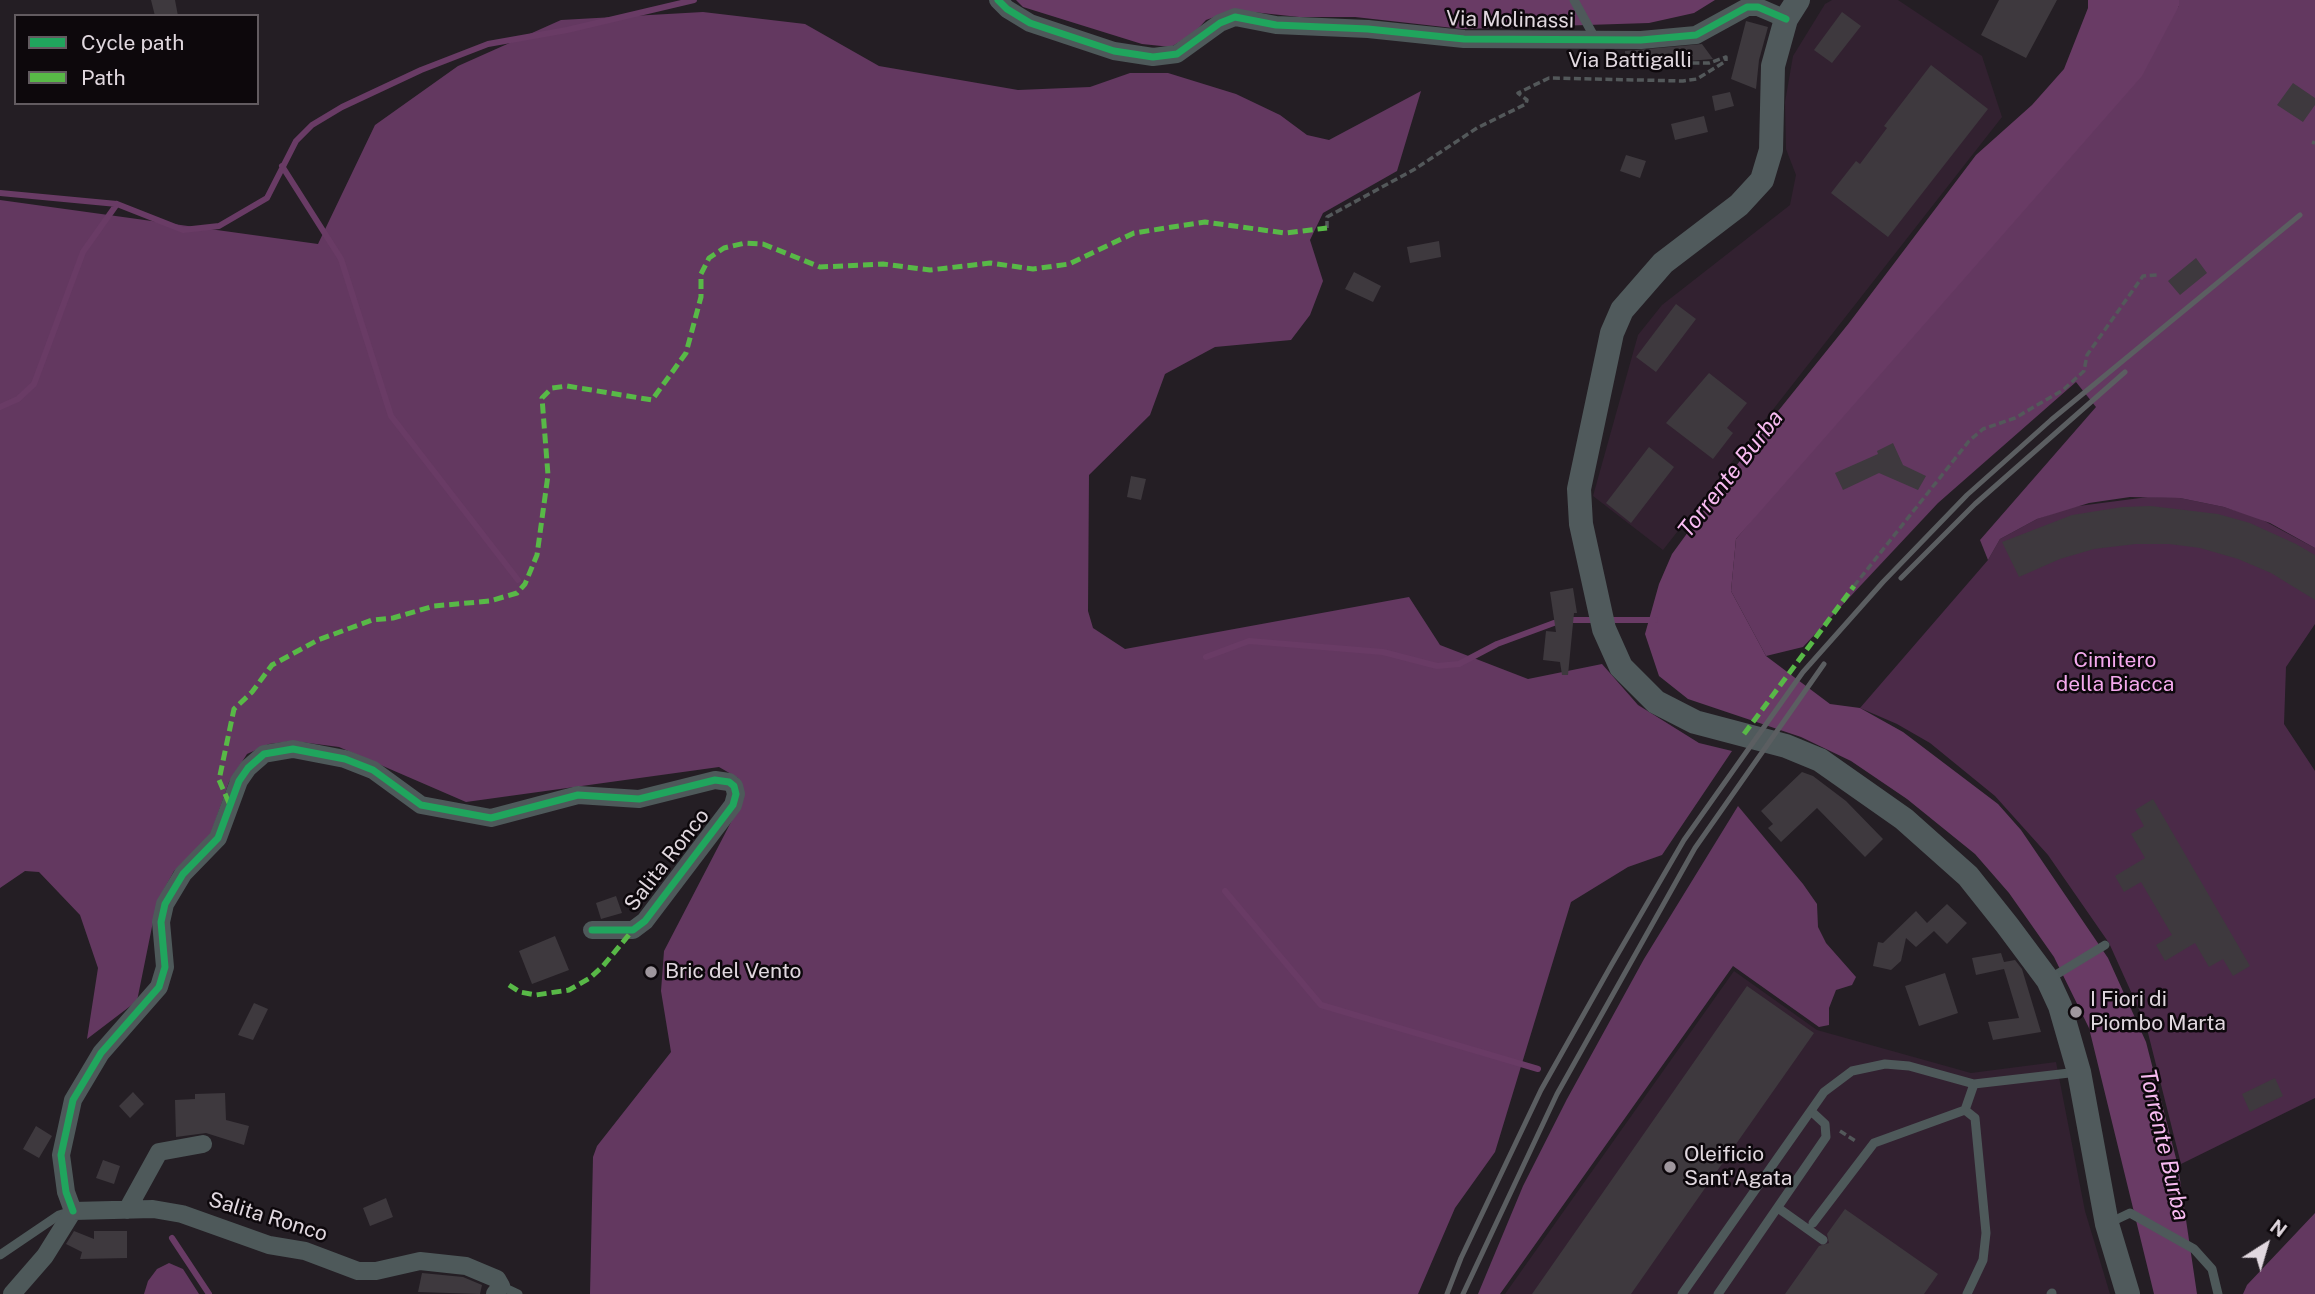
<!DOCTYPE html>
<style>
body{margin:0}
#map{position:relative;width:2315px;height:1294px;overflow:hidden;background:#241e24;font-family:"Public Sans",sans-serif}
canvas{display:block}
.legend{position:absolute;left:14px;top:14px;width:245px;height:91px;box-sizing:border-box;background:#0d080c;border:2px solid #625b60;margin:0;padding:9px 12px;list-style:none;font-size:21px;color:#e1d8df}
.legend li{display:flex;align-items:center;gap:14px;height:35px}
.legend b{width:35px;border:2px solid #625b60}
.north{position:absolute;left:2231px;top:1210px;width:70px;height:70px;-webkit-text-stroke:5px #0d080c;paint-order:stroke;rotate:37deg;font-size:19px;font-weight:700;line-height:28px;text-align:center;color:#e1d8df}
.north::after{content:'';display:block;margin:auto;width:24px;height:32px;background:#e1d8df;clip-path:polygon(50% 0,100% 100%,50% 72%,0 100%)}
</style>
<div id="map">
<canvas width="2315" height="1294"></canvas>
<ul class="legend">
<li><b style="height:9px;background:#20a55d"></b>Cycle path</li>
<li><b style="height:9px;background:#58b947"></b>Path</li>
</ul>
<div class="north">N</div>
</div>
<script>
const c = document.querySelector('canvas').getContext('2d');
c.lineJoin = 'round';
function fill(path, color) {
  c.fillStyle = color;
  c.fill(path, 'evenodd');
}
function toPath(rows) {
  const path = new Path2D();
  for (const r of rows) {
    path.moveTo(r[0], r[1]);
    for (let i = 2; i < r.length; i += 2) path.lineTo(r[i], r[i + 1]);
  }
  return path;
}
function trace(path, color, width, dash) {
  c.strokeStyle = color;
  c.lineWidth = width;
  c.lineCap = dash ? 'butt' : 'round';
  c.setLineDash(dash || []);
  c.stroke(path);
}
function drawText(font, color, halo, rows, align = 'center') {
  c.font = font + ' "Public Sans",sans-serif';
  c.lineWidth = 5;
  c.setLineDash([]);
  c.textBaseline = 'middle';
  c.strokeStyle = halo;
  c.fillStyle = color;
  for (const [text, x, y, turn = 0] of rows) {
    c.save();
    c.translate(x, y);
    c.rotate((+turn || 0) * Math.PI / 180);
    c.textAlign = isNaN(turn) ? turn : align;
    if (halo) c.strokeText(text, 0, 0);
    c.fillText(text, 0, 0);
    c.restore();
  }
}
fill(toPath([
 [1832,0,1898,0,1982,56,2002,117,1663,550,1593,496,1638,335,1662,305,1790,205,1796,175,1786,149,1785,102,1793,56,1825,4],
 [1734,971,1817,1030,1971,1073,2056,1062,2085,1211,2110,1294,1505,1294]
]), '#322130');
fill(toPath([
 [2148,497,2180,498,2224,507,2257,517,2315,548,2315,624,2286,667,2284,724,2315,771,2315,1098,2181,1164,2146,1025,2109,943,2048,855,1995,796,1930,743,1897,724,1860,708,1988,560,2000,539,2037,519,2071,507]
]), '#4b2a48');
fill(toPath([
 [2179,0,2315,0,2315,548,2270,523,2224,507,2180,498,2130,497,2089,503,2037,519,2000,539,1988,560,1980,540,2096,407,2076,382,1938,503,1803,647,1766,656,1731,591,1736,539,2179,6],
 [703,12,805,24,879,66,1018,90,1090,87,1130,73,1168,73,1236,94,1280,115,1307,135,1329,140,1421,91,1397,171,1323,213,1310,240,1323,281,1310,315,1291,340,1215,347,1165,374,1150,415,1089,475,1088,611,1093,628,1125,649,1409,597,1440,645,1528,679,1602,664,1638,705,1699,743,1732,751,1662,855,1628,867,1571,902,1495,1152,1455,1208,1418,1294,590,1294,593,1157,597,1146,671,1052,661,991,664,951,743,799,738,778,719,767,466,802,339,747,293,741,269,744,247,754,229,782,209,839,174,871,157,902,137,1001,87,1039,98,968,80,915,39,872,25,871,0,888,0,200,318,244,375,125,458,66,561,20],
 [1738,806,1803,884,1817,904,1818,927,1826,943,1856,977,1852,985,1836,990,1829,1008,1829,1025,1819,1027,1733,966,1500,1294,1478,1294,1523,1186,1567,1099,1644,959],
 [2315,1213,2315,1294,2243,1294,2247,1285],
 [169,1263,183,1269,199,1294,144,1294,148,1281,157,1269]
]), '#633860');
fill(toPath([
 [1016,0,1715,0,1694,13,1649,23,1462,29,1355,17,1299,17,1234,10,1206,20,1194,33,1171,47,1142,44,1023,7],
 [2088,0,2179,0,2179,6,2142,76,1736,539,1731,591,1766,656,1830,704,1860,708,1903,732,1998,804,2021,830,2108,958,2146,1042,2178,1166,2197,1294,2154,1294,2089,1028,2054,957,2009,893,1975,854,1907,799,1851,761,1801,737,1688,699,1659,676,1645,634,1659,584,1672,554,1758,436,1849,323,1976,155,2032,105,2064,69,2088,8]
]), '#693b65');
trace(toPath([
 [282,166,341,259,391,416,518,580],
 [0,193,117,204,183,230,219,226,267,198,296,141,312,125,342,107,421,70,488,44,567,30,694,0],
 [0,407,18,399,34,384,83,252,117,204],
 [1607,620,1655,620],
 [1206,657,1249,641,1383,652,1437,666,1459,664,1497,644,1562,620,1596,620],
 [1225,891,1321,1005,1538,1069],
 [172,1238,209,1294]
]), '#693b65', 6);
fill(toPath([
 [151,0,175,0,178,16,155,16],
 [1999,0,2057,0,2026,58,1981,35],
 [1842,12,1861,26,1832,63,1814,50],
 [1746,21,1768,27,1759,60,1756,89,1731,79],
 [1702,44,1713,59,1676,62,1625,57,1625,51],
 [1931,65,1988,109,1888,237,1831,193,1856,161,1860,164,1887,128,1884,126],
 [2293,83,2315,98,2315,105,2303,122,2277,105],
 [1730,92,1734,106,1715,111,1712,96],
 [1704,116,1708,132,1675,140,1671,124],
 [1626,155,1646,161,1640,178,1620,171],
 [1439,241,1441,257,1410,263,1407,247],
 [2196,258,2207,273,2180,295,2168,281],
 [1354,272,1381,286,1373,302,1345,289],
 [1676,304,1696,319,1656,372,1636,357],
 [1709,373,1747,403,1727,428,1733,433,1713,459,1666,423],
 [1893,443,1903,465,1926,476,1918,490,1879,473,1843,490,1835,473,1878,454,1877,451],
 [1649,447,1674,467,1631,523,1606,503],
 [1131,476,1146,479,1141,500,1127,497],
 [2151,506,2218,514,2250,523,2296,544,2315,555,2315,600,2271,573,2238,559,2200,548,2169,544,2136,544,2094,549,2060,559,2019,577,2002,542,2072,515,2122,507],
 [1573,588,1577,613,1574,613,1568,675,1562,675,1560,662,1543,660,1546,631,1556,632,1550,592],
 [1802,772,1813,776,1846,801,1883,839,1865,857,1817,808,1781,842,1768,828,1773,824,1761,811],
 [2153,799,2250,966,2233,976,2223,959,2209,967,2195,943,2165,961,2156,945,2172,935,2141,882,2124,892,2115,876,2145,858,2131,834,2144,826,2135,810],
 [616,896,622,913,601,919,596,903],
 [1947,904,1967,923,1947,944,1934,931,1916,947,1906,938,1901,961,1891,970,1873,966,1878,942,1883,943,1916,911,1927,923],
 [555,936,569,970,532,984,519,951],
 [2001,953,2004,962,2015,960,2022,969,2041,1032,1993,1040,1988,1022,2019,1018,2004,969,1976,975,1972,958],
 [1945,973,1958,1013,1919,1026,1905,986],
 [1747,986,1814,1033,1696,1201,1631,1294,1532,1294],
 [254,1003,268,1009,253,1040,238,1035],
 [2275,1078,2283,1096,2250,1112,2242,1094],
 [133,1092,144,1104,130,1118,119,1106],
 [225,1093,226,1120,249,1126,244,1145,206,1133,176,1137,175,1100,195,1099,195,1094],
 [36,1126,52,1136,39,1158,23,1149],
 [103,1160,120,1166,114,1184,96,1178],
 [386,1198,393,1217,370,1226,363,1208],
 [1845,1209,1938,1274,1924,1294,1785,1294,1819,1246,1829,1243,1827,1234],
 [74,1231,94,1239,94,1231,127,1231,127,1258,80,1259,82,1252,66,1244],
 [422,1273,463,1277,482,1285,480,1294,418,1292]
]), '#3e393e');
trace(toPath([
 [2312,142,2315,143],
 [1327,228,1327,217,1415,169,1477,128,1526,104,1527,100,1518,93,1549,78,1683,81,1697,79,1726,61,1726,57,1709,63,1676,63,1656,62,1648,57],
 [1854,586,1969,441,1983,429,2015,418,2063,390,2084,371,2087,355,2143,276,2158,275],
 [1840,1131,1857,1142]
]), '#53585a', 3.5, [7, 3.5]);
trace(toPath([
 [1574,0,1596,40],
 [2049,979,2105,945],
 [1778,1208,1823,1240],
 [1813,1223,1874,1143,1965,1110],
 [2109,1223,2130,1213,2194,1249,2212,1269,2218,1294],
 [0,1255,59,1215,69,1212],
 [501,1286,518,1294],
 [1682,1294,1824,1092,1852,1071,1885,1064,1909,1066,1974,1084,2078,1072],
 [1718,1294,1826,1137,1825,1124,1811,1111],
 [1967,1294,1983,1260,1986,1233,1975,1118,1965,1110,1974,1084],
 [2051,1294,2052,1293]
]), '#4e595a', 9);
trace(toPath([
 [998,0,1007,9,1030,23,1114,51,1153,57,1177,54,1220,23,1235,17,1276,25,1368,29,1464,39,1641,40,1696,35,1747,7,1758,7,1786,19],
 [127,1210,159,1152,203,1144],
 [73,1211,66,1192,61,1155,73,1100,101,1053,159,987,165,967,161,922,165,904,183,874,218,838,239,781,248,768,264,754,293,749,345,759,373,770,421,805,491,818,578,795,639,799,715,780,729,782,734,786,736,794,733,805,645,921,633,930,592,930],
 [12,1294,45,1256,73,1211,153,1209,182,1214,269,1245,305,1251,358,1271,376,1271,420,1261,466,1266,497,1279,501,1286,495,1294]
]), '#4e595a', 18);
trace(toPath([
 [1798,0,1786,19,1773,66,1771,150,1762,180,1739,205,1663,263,1622,310,1612,333,1579,489,1581,524,1604,629,1621,667,1656,702,1695,722,1786,746,1820,760,1904,819,1968,876,2007,925,2048,980,2060,1006,2079,1072,2107,1224,2128,1294]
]), '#505a5c', 24);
trace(toPath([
 [1901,578,1975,504,2125,372],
 [1447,1294,1461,1258,1541,1090,1612,964,1684,840,1803,672,1883,582,1967,495,2051,420,2300,215],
 [1463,1294,1557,1094,1695,848,1824,664]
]), '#5b5e61', 5);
trace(toPath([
 [1744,734,1854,586],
 [229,803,219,780,234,709,252,692,272,665,318,640,372,620,393,618,434,606,490,601,517,593,525,584,537,555,548,475,542,398,552,388,567,386,652,400,686,353,701,297,701,274,709,258,724,248,745,243,763,244,820,267,883,264,930,270,990,263,1033,269,1069,264,1134,233,1205,222,1285,233,1327,228],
 [509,985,520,992,536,995,569,990,590,978,603,966,633,930]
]), '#58b947', 5, [10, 5]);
trace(toPath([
 [998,0,1007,9,1030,23,1114,51,1153,57,1177,54,1220,23,1235,17,1276,25,1368,29,1464,39,1641,40,1696,35,1747,7,1758,7,1786,19],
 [73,1211,66,1192,61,1155,73,1100,101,1053,159,987,165,967,161,922,165,904,183,874,218,838,239,781,248,768,264,754,293,749,345,759,373,770,421,805,491,818,578,795,639,799,715,780,729,782,734,786,736,794,733,805,645,921,633,930,592,930]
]), '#20a55d', 7);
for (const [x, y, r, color] of [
 [651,972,7,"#9f979e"],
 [2076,1012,7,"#9f979e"],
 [1670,1167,7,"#9f979e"]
]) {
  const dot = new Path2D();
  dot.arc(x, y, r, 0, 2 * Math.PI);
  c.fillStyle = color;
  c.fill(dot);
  trace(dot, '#0d080c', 2.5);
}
drawText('21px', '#e1d8df', '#0d080c', [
 ["Via Molinassi",1510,20,1],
 ["Via Battigalli",1630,61],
 ["Salita Ronco",667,860,-52],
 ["Salita Ronco",268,1217,17]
]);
drawText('21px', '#f4a9ed', '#0d080c', [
 ["Cimitero",2115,661],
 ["della Biacca",2115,685]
]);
drawText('21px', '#e1d8df', '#0d080c', [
 ["Bric del Vento",665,972],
 ["I Fiori di",2090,1000],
 ["Piombo Marta",2090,1024],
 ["Oleificio",1684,1155],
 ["Sant'Agata",1684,1179]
], 'left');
drawText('italic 23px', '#f8bbf1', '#0d080c', [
 ["Torrente Burba",1731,474,-52],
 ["Torrente Burba",2164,1145,77]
]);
</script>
